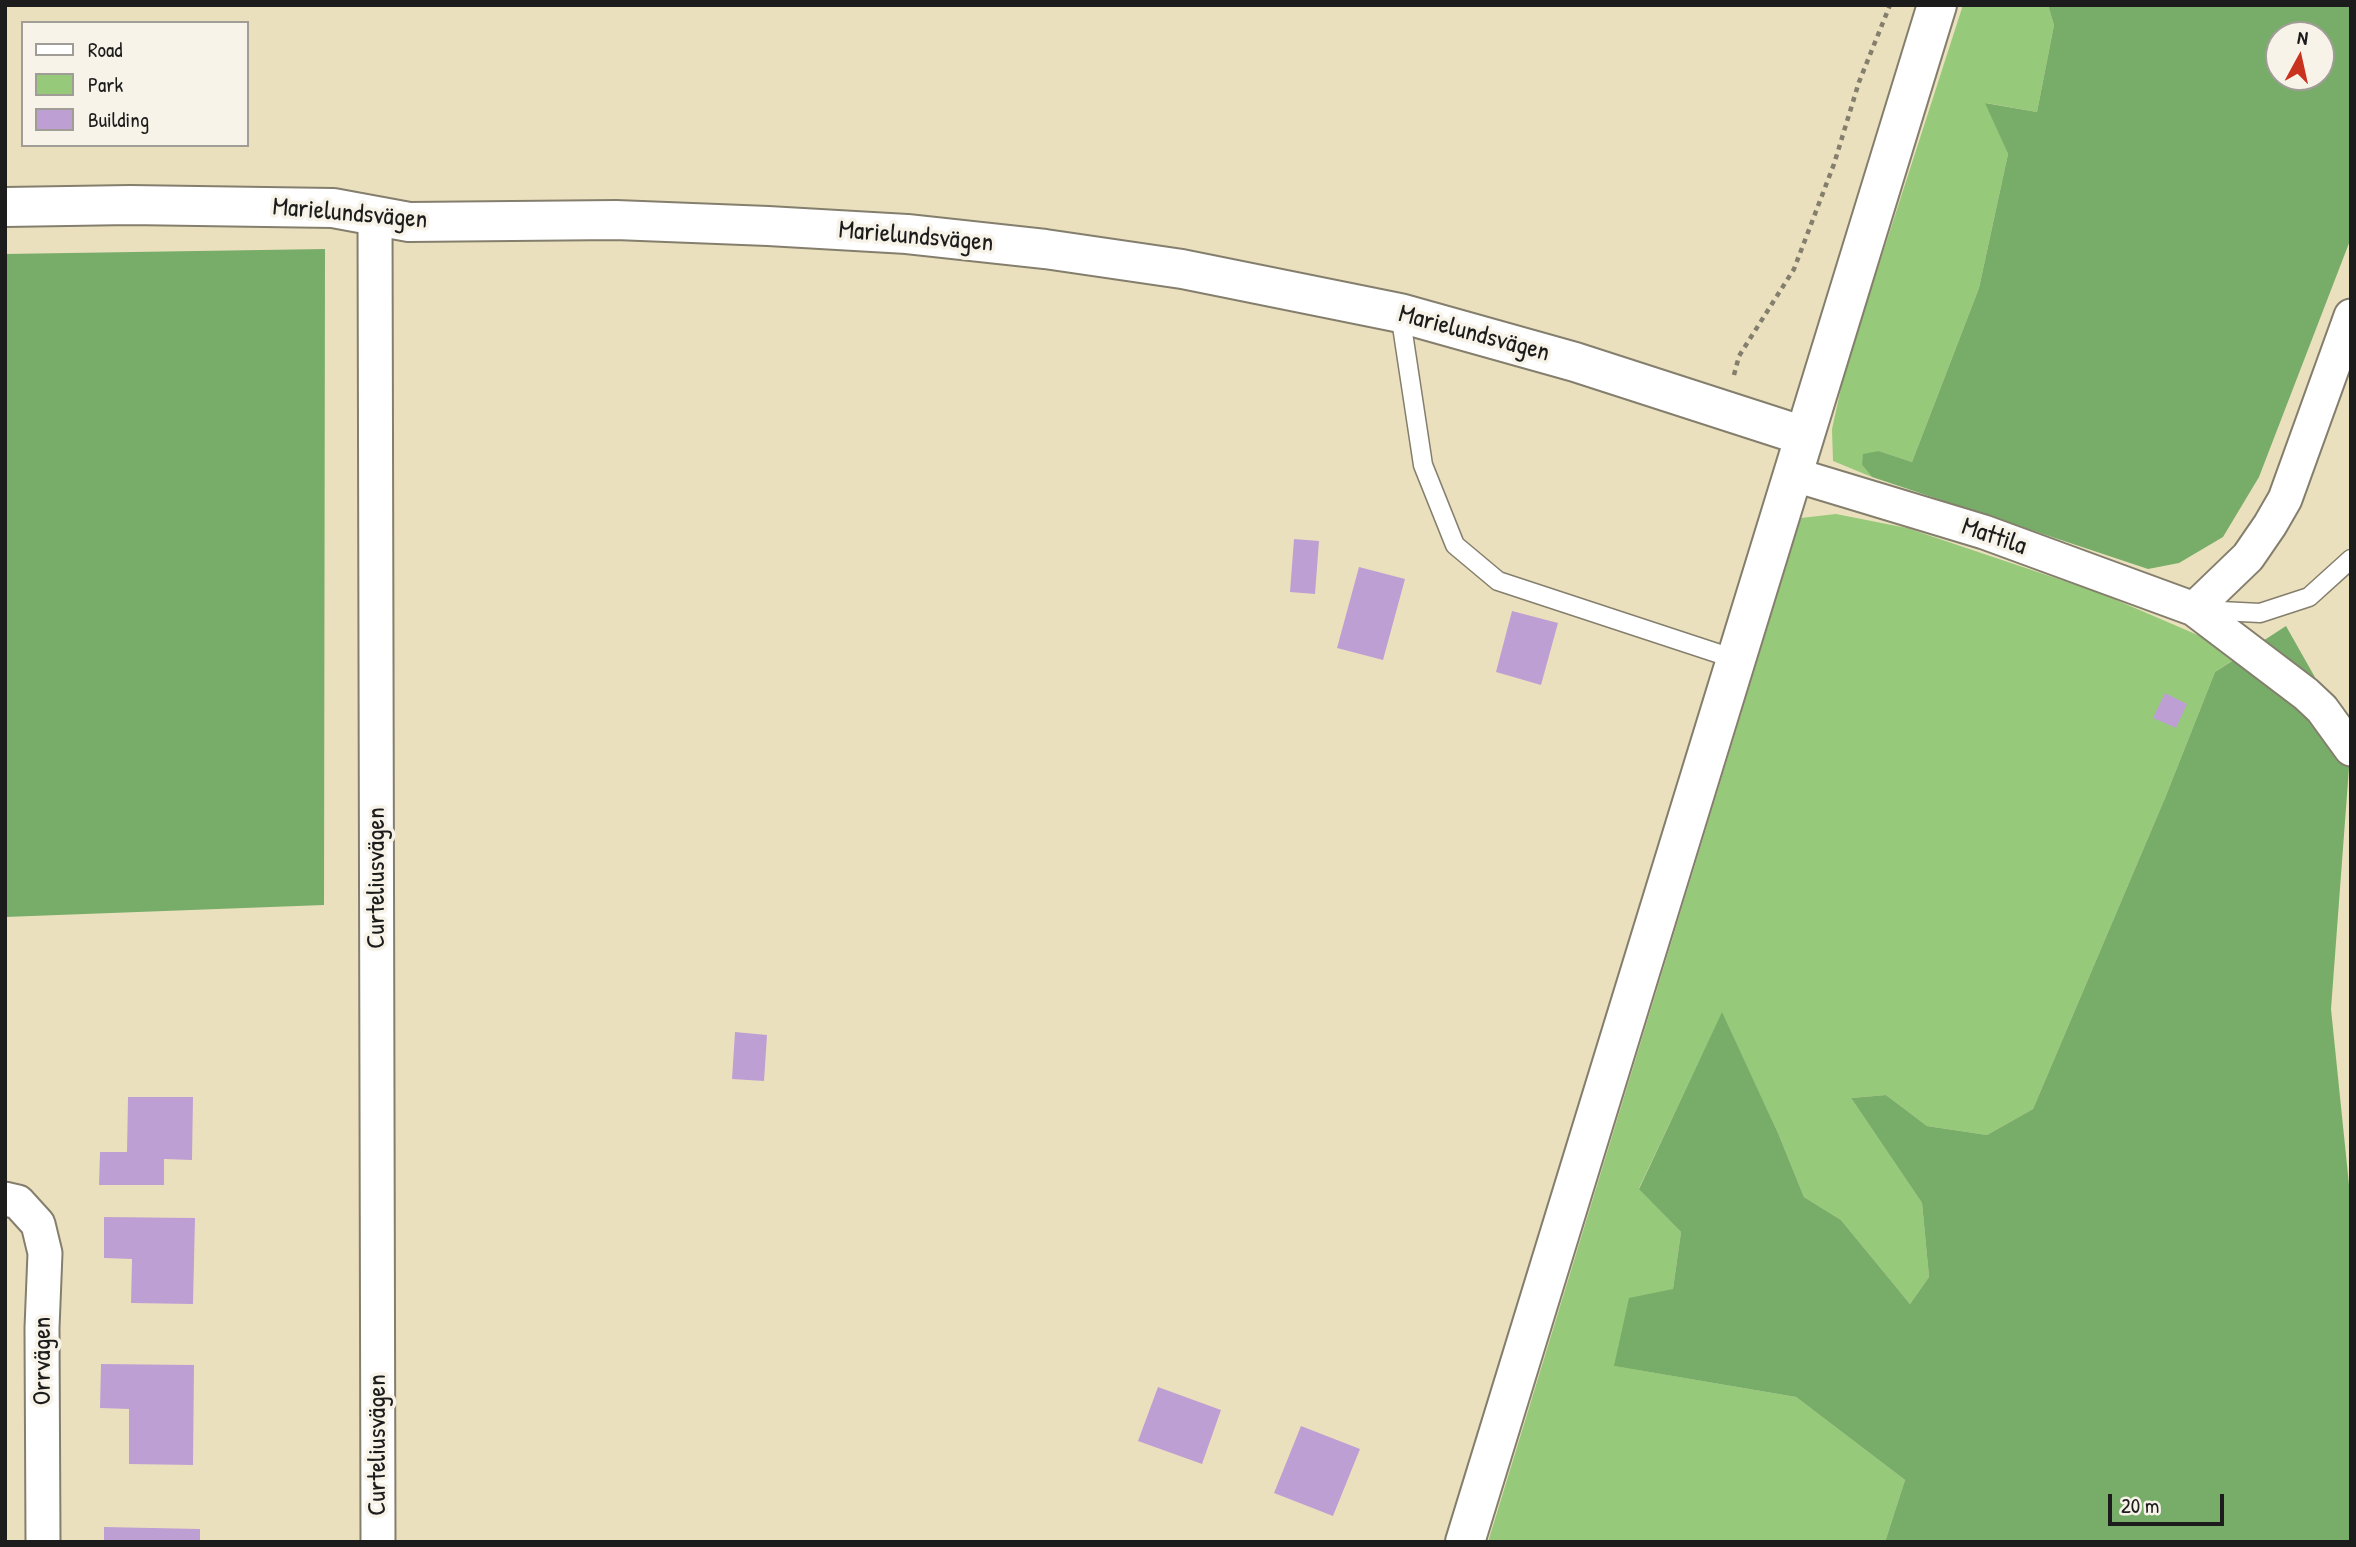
<!DOCTYPE html>
<meta charset="utf-8">
<style>
body{margin:0}
#map{position:relative;width:2356px;height:1547px;overflow:hidden;background:#ebe0be;font-family:"Patrick Hand",sans-serif}
canvas{display:block}
.frame{position:absolute;inset:0;border:7px solid #1c1c1c;pointer-events:none}
.legend{position:absolute;left:21px;top:21px;width:228px;height:126px;box-sizing:border-box;background:#f7f3e8;border:2px solid #9f9d96;margin:0;padding:9px 12px;list-style:none;font-size:21px;color:#1c1c1c}
.legend li{display:flex;align-items:center;gap:14px;height:35px}
.legend b{width:35px;border:2px solid #9f9d96}
.north{position:absolute;left:2265px;top:21px;width:70px;height:70px;box-sizing:border-box;background:#f7f3e8;border:2px solid #9f9d96;border-radius:50%;rotate:8deg;font-size:19px;font-weight:700;line-height:28px;text-align:center;color:#1c1c1c}
.north::after{content:'';display:block;margin:auto;width:24px;height:32px;background:#c8321e;clip-path:polygon(50% 0,100% 100%,50% 72%,0 100%)}
.scale{position:absolute;left:2108px;top:1494px;width:116px;height:32px;box-sizing:border-box;border:4px solid #1c1c1c;border-top:0;padding-left:9px;font-size:21px;line-height:24px;white-space:nowrap;color:#1c1c1c;-webkit-text-stroke:5px #f7f3e8;paint-order:stroke}
</style>
<div id="map">
<canvas width="2356" height="1547"></canvas>
<div class="frame"></div>
<ul class="legend">
<li><b style="height:9px;background:#fff"></b>Road</li>
<li><b style="height:19px;background:#96c979"></b>Park</li>
<li><b style="height:19px;background:#be9fd4"></b>Building</li>
</ul>
<div class="north">N</div>
<div class="scale">20 m</div>
</div>
<script>
const c = document.querySelector('canvas').getContext('2d');
c.lineJoin = 'round';
function fill(path, color) {
  c.fillStyle = color;
  c.fill(path, 'evenodd');
}
function toPath(rows) {
  const path = new Path2D();
  for (const r of rows) {
    path.moveTo(r[0], r[1]);
    for (let i = 2; i < r.length; i += 2) path.lineTo(r[i], r[i + 1]);
  }
  return path;
}
function trace(path, color, width, dash) {
  c.strokeStyle = color;
  c.lineWidth = width;
  c.lineCap = dash ? 'butt' : 'round';
  c.setLineDash(dash || []);
  c.stroke(path);
}
function drawText(font, color, halo, rows, align = 'center') {
  c.font = font + ' "Patrick Hand",sans-serif';
  c.lineWidth = 7;
  c.setLineDash([]);
  c.textBaseline = 'middle';
  c.strokeStyle = halo;
  c.fillStyle = color;
  for (const [text, x, y, turn = 0] of rows) {
    c.save();
    c.translate(x, y);
    c.rotate((+turn || 0) * Math.PI / 180);
    c.textAlign = isNaN(turn) ? turn : align;
    if (halo) c.strokeText(text, 0, 0);
    c.fillText(text, 0, 0);
    c.restore();
  }
}
fill(toPath([
 [1963,5,2048,5,2054,25,2037,112,1986,103,2008,154,1979,288,1912,462,1879,451,1862,465,1872,477,1833,461,1832,429,1845,370],
 [1836,514,1907,528,2100,593,2242,654,2215,672,2165,798,2033,1109,1987,1135,1927,1126,1886,1095,1851,1098,1922,1203,1929,1277,1910,1304,1841,1220,1804,1197,1778,1133,1722,1013,1639,1188,1681,1232,1673,1289,1615,1366,1796,1397,1905,1480,1885,1542,1488,1542,1801,518]
]), '#96c979');
fill(toPath([
 [2048,5,2351,5,2351,238,2259,477,2223,537,2179,563,2148,569,1872,477,1862,465,1863,454,1879,451,1912,462,1979,288,2008,154,1985,103,2037,112,2054,25],
 [2279,35,2321,35,2321,77,2279,77],
 [325,249,324,905,5,917,5,254],
 [2286,626,2351,741,2331,1009,2351,1204,2351,1542,1885,1542,1905,1480,1796,1397,1614,1366,1629,1298,1673,1289,1681,1232,1639,1189,1722,1012,1778,1133,1804,1197,1841,1220,1910,1304,1929,1277,1922,1203,1851,1098,1886,1095,1927,1126,1987,1135,2033,1109,2165,798,2215,672]
]), '#78ad69');
fill(toPath([
 [1294,539,1319,541,1315,594,1290,592],
 [1359,567,1405,579,1383,660,1337,648],
 [1512,611,1558,623,1541,685,1496,672],
 [2165,693,2187,704,2176,728,2153,718],
 [735,1032,767,1035,764,1081,732,1079],
 [128,1097,193,1097,192,1160,164,1159,164,1185,99,1185,100,1152,127,1152],
 [104,1217,195,1218,193,1304,131,1303,132,1259,104,1258],
 [101,1364,194,1365,193,1465,129,1464,129,1409,100,1408],
 [1158,1387,1221,1410,1202,1464,1138,1441],
 [1301,1426,1360,1449,1333,1516,1274,1493],
 [104,1527,200,1529,200,1542,104,1542]
]), '#be9fd4');
const lane = toPath([
 [1400,313,1423,465,1455,545,1498,581,1735,659],
 [2201,610,2260,613,2309,597,2351,559]
]);
const street = toPath([
 [375,215,378,1542],
 [1792,474,1984,532,2194,609,2248,557,2270,525,2285,499,2351,316],
 [2194,609,2306,694,2322,709,2351,749],
 [5,1199,18,1202,38,1224,45,1253,42,1328,43,1542]
]);
const secondary = toPath([
 [5,207,130,205,333,208,409,222,616,220,768,226,907,234,1045,249,1182,269,1400,313,1575,362,1804,436]
]);
const primary = toPath([
 [1465,1542,1937,5]
]);
trace(lane, '#847e6d', 21);
trace(street, '#847e6d', 37);
trace(secondary, '#847e6d', 42);
trace(primary, '#847e6d', 42);
trace(toPath([
 [1734,375,1739,356,1794,269,1834,164,1859,82,1890,5]
]), '#847e6d', 4.5, [5, 5]);
trace(lane, '#fff', 18);
trace(street, '#fff', 33);
trace(secondary, '#fff', 38);
trace(primary, '#fff', 38);
drawText('26px', '#1c1c1c', '#f7f3e8', [
 ["Marielundsvägen",350,214,5],
 ["Marielundsvägen",916,237,5],
 ["Marielundsvägen",1474,334,15],
 ["Mattila",1994,537,19],
 ["Curteliusvägen",377,878,-90],
 ["Orrvägen",43,1361,-90],
 ["Curteliusvägen",378,1445,-90]
]);
</script>
